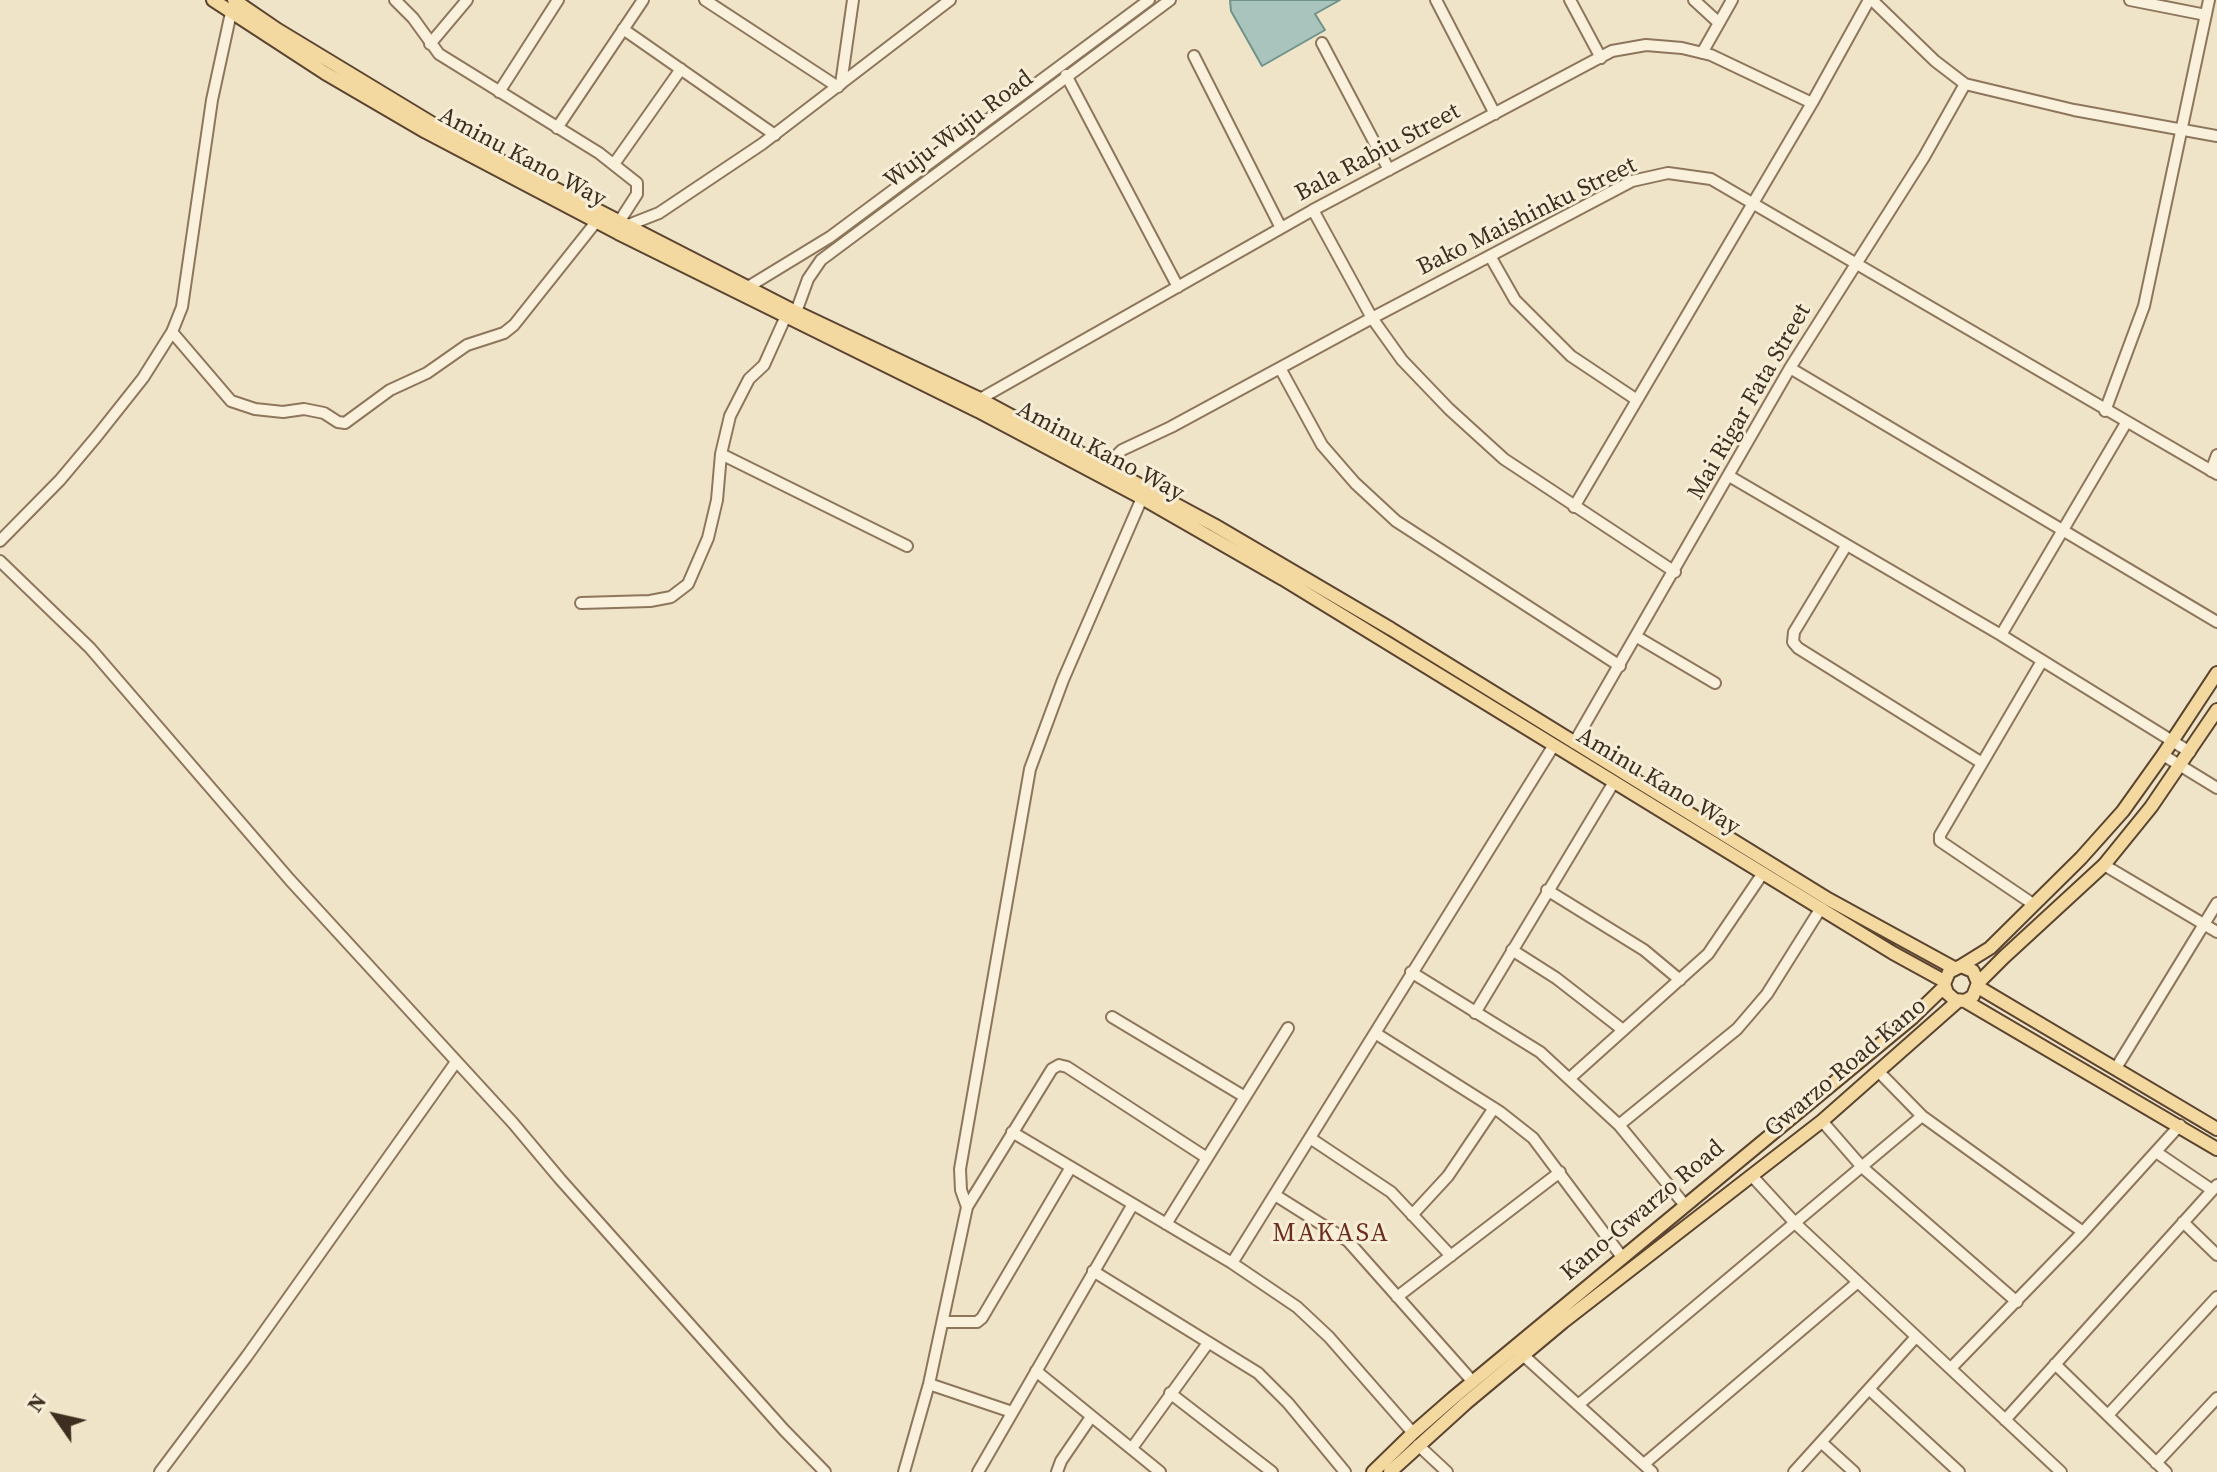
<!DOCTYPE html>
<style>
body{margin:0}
#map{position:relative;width:2217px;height:1472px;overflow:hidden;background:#f0e4c8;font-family:"Source Serif 4",serif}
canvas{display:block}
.north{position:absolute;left:16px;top:1376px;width:80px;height:80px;-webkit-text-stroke:6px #f7eed8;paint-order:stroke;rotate:304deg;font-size:22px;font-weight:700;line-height:32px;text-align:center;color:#3d2e20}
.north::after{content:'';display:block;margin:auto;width:28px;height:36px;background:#3d2e20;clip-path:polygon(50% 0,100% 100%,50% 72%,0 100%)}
</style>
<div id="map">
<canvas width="2217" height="1472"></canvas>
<div class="north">N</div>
</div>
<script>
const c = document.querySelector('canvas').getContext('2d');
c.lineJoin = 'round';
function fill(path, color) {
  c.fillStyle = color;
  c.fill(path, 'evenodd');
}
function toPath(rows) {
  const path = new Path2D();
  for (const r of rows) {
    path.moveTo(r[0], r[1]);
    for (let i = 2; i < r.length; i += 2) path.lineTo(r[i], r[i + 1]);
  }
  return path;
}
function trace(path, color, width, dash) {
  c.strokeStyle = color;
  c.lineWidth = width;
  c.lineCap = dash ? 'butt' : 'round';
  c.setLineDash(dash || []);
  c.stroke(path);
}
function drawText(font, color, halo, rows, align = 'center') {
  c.font = font + ' "Source Serif 4",serif';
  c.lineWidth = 6;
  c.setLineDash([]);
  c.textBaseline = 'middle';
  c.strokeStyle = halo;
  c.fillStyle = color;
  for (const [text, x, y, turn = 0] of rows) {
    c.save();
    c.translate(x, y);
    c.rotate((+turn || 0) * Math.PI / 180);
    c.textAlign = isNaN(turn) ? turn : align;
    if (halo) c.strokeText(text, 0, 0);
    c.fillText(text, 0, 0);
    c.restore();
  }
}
const water = toPath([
 [1230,0,1340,0,1315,14,1325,30,1262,66,1231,11,1230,0]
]);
fill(water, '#a9c4bc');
trace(water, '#6f938a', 2);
const minor = toPath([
 [395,0,413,18,439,54,599,153,637,183,637,194,619,222],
 [705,0,838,87],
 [1436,0,1495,114],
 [1570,0,1601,58],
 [1694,0,1719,23],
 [1872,0,1935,61,1965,84,2074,110,2217,136],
 [2130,0,2206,15],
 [623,29,775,135],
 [1322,43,1389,170],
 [430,44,467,0],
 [1702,53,1732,0],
 [1194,56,1281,228],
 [1066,75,1178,287],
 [841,84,853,0],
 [499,92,558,0],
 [557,128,643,0],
 [614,164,681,69],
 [1313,210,1372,318,1402,360,1449,409,1504,459,1675,572],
 [626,226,659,213,762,144,950,0],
 [1490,256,1515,300,1571,356,1637,400],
 [748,287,830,237,1149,0],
 [796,312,808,279,821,260,1170,0],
 [172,332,231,401,255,409,283,412,304,409,324,413,338,422,345,423,390,390,427,373,467,345,504,333,514,325,596,222],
 [1280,368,1322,445,1355,483,1396,521,1620,666],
 [1790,368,2217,622],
 [980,399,1313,210,1612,51,1646,45,1682,48,1711,55,1812,103],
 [2105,411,2144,306,2209,0],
 [721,454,907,546],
 [1106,466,1122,450,1171,427,1372,318,1632,181,1668,173,1711,179,2217,474],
 [2211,471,2217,455],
 [1729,476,2001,635,2190,752],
 [1574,507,1812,103,1869,0],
 [0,541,60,480,97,436,143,378,172,332,182,307,212,100,232,8],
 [1846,546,1794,632,1793,642,1798,648,1982,763],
 [0,561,90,648,290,880,513,1123,560,1179,784,1430,825,1472],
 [581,603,650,601,671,597,688,584,708,538,717,500,721,454,730,416,749,379,764,365,786,316],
 [2001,635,2126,423],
 [1637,637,1715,683],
 [1574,743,1790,368,1924,157,1965,84],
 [2163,755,2217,788],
 [2104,865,2217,932],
 [1547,890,1644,950,1680,980],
 [2033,904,1940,841,1940,835,2042,661],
 [1512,950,1556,978,1623,1030],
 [1411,972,1540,1052,1619,1125,1684,1204],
 [1475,1013,1614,782],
 [1112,1017,1245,1097],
 [1375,1033,1500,1112,1533,1138,1622,1257],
 [2116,1068,2217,903],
 [1879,1072,1922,1116,2083,1232],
 [1570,1078,1708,954,1763,873],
 [1822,1121,1862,1167,2017,1302],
 [1619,1125,1737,1029,1767,994,1821,908],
 [1012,1132,1232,1263,1297,1307,1329,1337,1413,1433],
 [1310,1138,1391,1192,1451,1256],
 [2156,1152,2212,1190],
 [1752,1176,1796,1224,2061,1472],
 [1275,1195,1348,1241,1473,1382],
 [967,1207,961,1190,960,1169,1030,769,1063,680,1142,498],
 [1412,1215,1448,1176,1494,1108],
 [2183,1222,2217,1255],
 [1166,1224,1288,1028],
 [1232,1263,1554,745],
 [1093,1271,1258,1373,1288,1403,1345,1472],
 [1397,1297,1560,1172],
 [944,1322,977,1322,982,1318,1071,1167],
 [1523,1355,1652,1472],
 [2055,1364,2166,1472],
 [1951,1368,2083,1232,2180,1125],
 [1036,1371,1160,1472],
 [929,1384,1012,1412],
 [1869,1389,1959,1472],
 [1170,1393,1272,1472],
 [1578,1405,1922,1116],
 [2108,1415,2217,1297],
 [2005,1420,2217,1185],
 [1821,1442,1854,1472],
 [1418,1445,1447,1472],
 [1132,1448,1208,1343],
 [2156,1463,2217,1398],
 [1644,1464,1858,1282],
 [160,1472,247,1356,456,1062],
 [904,1472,929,1384,967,1207,1052,1069,1059,1065,1067,1067,1207,1158],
 [978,1472,1133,1204],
 [1057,1472,1061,1461,1091,1417],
 [1794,1472,1915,1338]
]);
const major = toPath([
 [213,0,325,73,426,132,618,233,978,411,1142,498,1283,579,1893,953,1944,981],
 [234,0,278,30,453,136,796,312,980,399,1214,525,1391,629,1828,899,1954,968],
 [1961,966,1990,948,2081,858,2123,811,2163,755,2217,673],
 [1978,983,1973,971,1961,966,1949,972,1944,984,1947,993,1955,1000,1965,1001,1973,996,1978,983,2004,957,2104,865,2151,807,2217,710],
 [1978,987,2217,1129],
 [1965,1001,2217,1149],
 [1373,1472,1413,1433,1453,1398,1912,1018,1944,987],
 [1390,1472,1466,1403,1563,1322,1822,1121,1958,1001]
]);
trace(minor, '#8d765c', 14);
trace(major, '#5b4430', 16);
trace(minor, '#faf1dc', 10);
trace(major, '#f3d9a0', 12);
drawText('24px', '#3d2e20', '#f7eed8', [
 ["Wuju-Wuju Road",959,130,-37],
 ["Bala Rabiu Street",1378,153,-28],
 ["Aminu Kano Way",522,158,28],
 ["Bako Maishinku Street",1527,217,-26],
 ["Mai Rigar Fata Street",1750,402,-60],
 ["Aminu Kano Way",1100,452,28],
 ["Aminu Kano Way",1658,782,31],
 ["Gwarzo Road Kano",1846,1068,-40],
 ["Kano-Gwarzo Road",1643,1211,-40]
]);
c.letterSpacing = '2px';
drawText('26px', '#6b2e1e', '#f7eed8', [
 ["MAKASA",1331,1234]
]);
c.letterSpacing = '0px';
</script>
